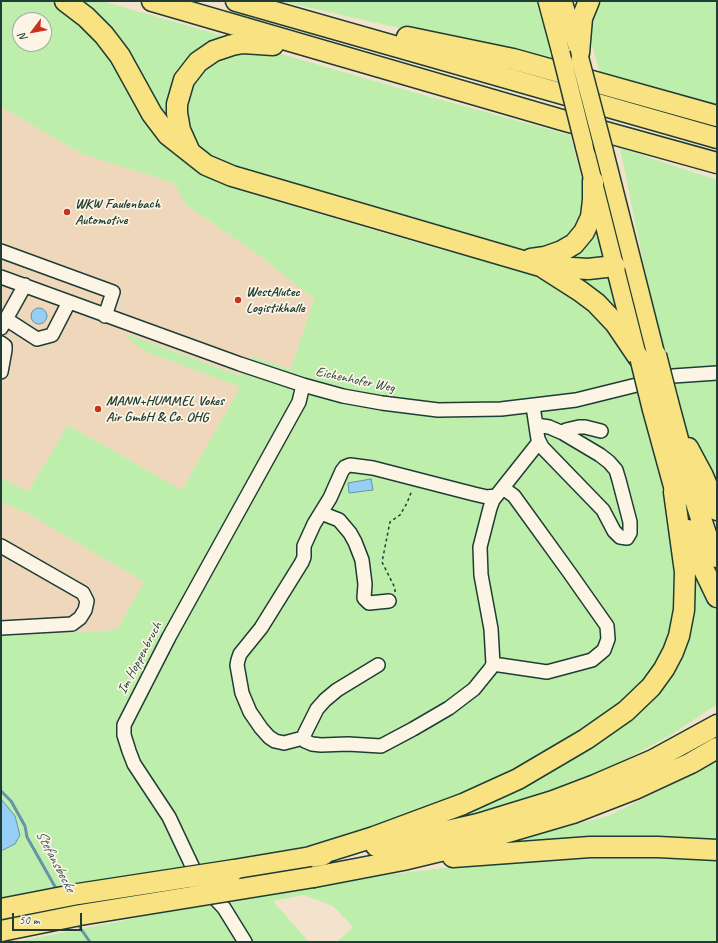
<!DOCTYPE html>
<style>
body{margin:0}
#map{position:relative;width:718px;height:943px;overflow:hidden;background:#f4e3cc;font-family:Caveat,sans-serif}
canvas{display:block}
.frame{position:absolute;inset:0;border:2px solid #1f3d34;pointer-events:none}
.north{position:absolute;left:12px;top:12px;width:40px;height:40px;box-sizing:border-box;background:#fcf5e5;border:1px solid #a4ab9e;border-radius:50%;rotate:238deg;font-size:11px;font-weight:700;line-height:16px;text-align:center;color:#1f3d34}
.north::after{content:'';display:block;margin:auto;width:14px;height:18px;background:#c8321e;clip-path:polygon(50% 0,100% 100%,50% 72%,0 100%)}
.scale{position:absolute;left:12px;top:913px;width:70px;height:18px;box-sizing:border-box;border:2px solid #1f3d34;border-top:0;padding-left:5px;font-size:12px;line-height:14px;white-space:nowrap;color:#1f3d34;-webkit-text-stroke:3px #fcf5e5;paint-order:stroke}
</style>
<div id="map">
<canvas width="718" height="943"></canvas>
<div class="frame"></div>
<div class="north">N</div>
<div class="scale">50 m</div>
</div>
<script>
const c = document.querySelector('canvas').getContext('2d');
c.lineJoin = 'round';
function fill(path, color) {
  c.fillStyle = color;
  c.fill(path, 'evenodd');
}
function toPath(rows) {
  const path = new Path2D();
  for (const r of rows) {
    if (r.length === 3) {
      path.moveTo(r[0] + r[2], r[1]);
      path.arc(r[0], r[1], r[2], 0, 2 * Math.PI);
      continue;
    }
    path.moveTo(r[0], r[1]);
    for (let i = 2; i < r.length; i += 2) path.lineTo(r[i], r[i + 1]);
  }
  return path;
}
function trace(path, color, width, dash) {
  c.strokeStyle = color;
  c.lineWidth = width;
  c.lineCap = dash ? 'butt' : 'round';
  c.setLineDash(dash || []);
  c.stroke(path);
}
function drawText(font, color, halo, rows, align = 'center') {
  c.font = font + ' Caveat,sans-serif';
  c.lineWidth = 3.5;
  c.setLineDash([]);
  c.textBaseline = 'middle';
  c.strokeStyle = halo;
  c.fillStyle = color;
  for (const [text, x, y, turn = 0] of rows) {
    c.save();
    c.translate(x, y);
    c.rotate((+turn || 0) * Math.PI / 180);
    c.textAlign = isNaN(turn) ? turn : align;
    if (halo) c.strokeText(text, 0, 0);
    c.fillText(text, 0, 0);
    c.restore();
  }
}
fill(toPath([
 [1,107,82,154,174,183,186,205,263,258,314,299,291,368,289,369,252,356,246,374,239,375,129,335,127,336,149,353,240,387,182,490,68,425,28,492,1,477],
 [1,502,27,513,144,582,117,630,1,636]
]), '#efd7bb');
fill(toPath([
 [1,1,50,1,76,18,101,42,136,102,165,145,189,166,225,185,285,204,411,241,536,275,557,283,601,314,627,355,637,380,547,400,437,405,341,391,250,362,252,356,289,369,291,368,314,299,263,258,186,205,174,183,82,154,1,107],
 [20,20,44,20,44,44,20,44],
 [74,1,102,1,234,39,201,53,177,138],
 [279,1,537,1,556,63],
 [600,1,717,1,717,108,601,77,592,45,590,31,592,15],
 [262,50,281,54,427,96,570,135,585,191,586,212,571,239,541,254,519,251,216,160,198,148,183,110,193,76,222,54],
 [620,148,717,180,717,370,666,374],
 [594,218,608,264,550,259],
 [557,270,610,271,623,323],
 [129,335,238,375,246,374,289,388,292,390,295,398,306,398,313,394,412,411,639,389,643,400,673,531,676,554,677,608,665,655,624,704,579,736,451,803,337,841,1,900,1,850,3,850,5,805,1,799,1,636,117,630,144,582,27,513,1,502,1,477,28,492,68,425,182,490,240,387,149,353,133,343,127,336],
 [717,381,717,499,688,441,673,402,679,401,679,399,674,401,669,382],
 [686,545,717,612,717,704,671,735,600,773,524,802,387,838,466,810,662,685],
 [717,761,717,844,505,849,501,843,608,816,700,771],
 [717,854,717,942,337,942,353,927,333,906,304,895,273,901,309,942,15,942,152,915,361,878,551,855]
]), '#beeeac');
const water = toPath([
 [39,316,8],
 [371,479,373,490,349,493,348,483,371,479],
 [1,799,15,816,20,835,15,844,3,850,1,850,1,799]
]);
fill(water, '#96cef5');
trace(water, '#6694a8', 1);
trace(toPath([
 [1,791,11,801,25,826,27,837,58,892],
 [76,922,90,942]
]), '#6694a8', 3);
const minor = toPath([
 [1,251,113,292,105,316],
 [1,277,240,364,303,385,343,396,382,403,438,410,501,409,576,400,673,376,717,373],
 [6,319,37,339,52,335,69,302],
 [1,328,25,285],
 [1,343,5,346,5,350,1,372],
 [533,406,537,433,538,439,542,447,603,510,614,531,620,537,627,538,630,533,630,522,619,480,616,470,609,462,600,455,563,433,549,427,536,425],
 [563,433,566,430,579,427,585,427,601,431],
 [321,513,339,520,350,533,355,542,362,560,365,584,364,598,369,603,389,601],
 [1,546,83,593,87,601,85,610,80,618,72,624,1,628],
 [493,664,547,672,592,660,604,650,608,639,607,626,569,572,514,496,503,488],
 [378,665,337,690,325,700,317,709,305,733,303,738,305,741,312,744,321,745,348,744,381,746,413,729,449,708,474,689,491,668,493,664,491,629,481,575,480,547,490,508,493,500,539,442],
 [303,738,284,743,275,741,269,737,261,728,250,712,242,693,237,665,238,660,240,654,261,628,302,562,304,557,304,546,314,524,330,498,342,471,345,467,350,465,373,468,474,494,487,497,496,496],
 [245,942,224,908,209,892,194,870,169,817,134,764,129,751,124,735,124,725,169,637,299,402,303,385]
]);
const major = toPath([
 [547,1,561,53],
 [563,1,578,49],
 [584,145,636,350],
 [604,150,656,355],
 [651,408,674,492]
]);
const highway = toPath([
 [65,1,86,17,104,35,120,56,152,114,168,135,206,165,232,176,540,266,588,269,615,266],
 [152,1,562,120,717,163],
 [236,1,717,138],
 [407,37,513,59,717,116],
 [579,53,582,18,589,1],
 [189,150,180,130,177,113,177,104,184,80,198,62,214,51,232,45,243,43,273,45],
 [531,259,545,257,562,251,574,244,584,232,591,217,593,200,593,181],
 [544,268,580,291,596,303,615,323,638,357],
 [668,402,690,484,706,534,717,557],
 [688,448,703,476,717,510],
 [688,530,704,570,717,597],
 [376,846,408,840,478,824,553,801,595,785,653,760,717,725],
 [310,857,374,837,463,804,518,779,586,739,626,711,651,687,664,669,673,652,679,636,684,610,685,572,674,492],
 [453,857,590,847,658,847,717,850],
 [234,870,323,855],
 [314,877,403,860,457,847,573,813,635,789,691,763,717,748]
]);
trace(minor, '#1f3d34', 16);
trace(major, '#1f3d34', 20);
trace(highway, '#1f3d34', 23);
trace(toPath([
 [395,592,395,588,382,562,390,522,400,515,407,503,412,490]
]), '#1f3d34', 1.5, [3, 3]);
trace(minor, '#fcf5e5', 13);
trace(major, '#f8e281', 17);
trace(highway, '#f8e281', 20);
const majorBridge = toPath([
 [561,53,584,145],
 [580,59,604,150],
 [639,359,651,408]
]);
const highwayBridge = toPath([
 [656,355,668,402],
 [1,909,78,894,234,870],
 [1,931,80,915,314,877]
]);
trace(majorBridge, '#1f3d34', 20, []);
trace(highwayBridge, '#1f3d34', 23, []);
trace(majorBridge, '#f8e281', 17);
trace(highwayBridge, '#f8e281', 20);
for (const [x, y, r, color] of [
 [67,212,4,"#c8321e"],
 [238,300,4,"#c8321e"],
 [98,409,4,"#c8321e"]
]) {
  const dot = new Path2D();
  dot.arc(x, y, r, 0, 2 * Math.PI);
  c.fillStyle = color;
  c.fill(dot);
  trace(dot, '#fcf5e5', 1.5);
}
drawText('bold 14px', '#1f3d34', '#fcf5e5', [
 ["WKW Faulenbach",75,204],
 ["Automotive",75,220],
 ["WestAlutec",246,292],
 ["Logistikhalle",246,308],
 ["MANN+HUMMEL Vokes",106,401],
 ["Air GmbH & Co. OHG",106,417]
], 'left');
drawText('14px', '#1f3d34', '#fcf5e5', [
 ["Eichenhofer Weg",355,380,12],
 ["Im Hoppenbruch",140,658,-62]
]);
drawText('italic 15px', '#375a5b', '#fcf5e5', [
 ["Stefansbecke",55,861,62]
]);
</script>
